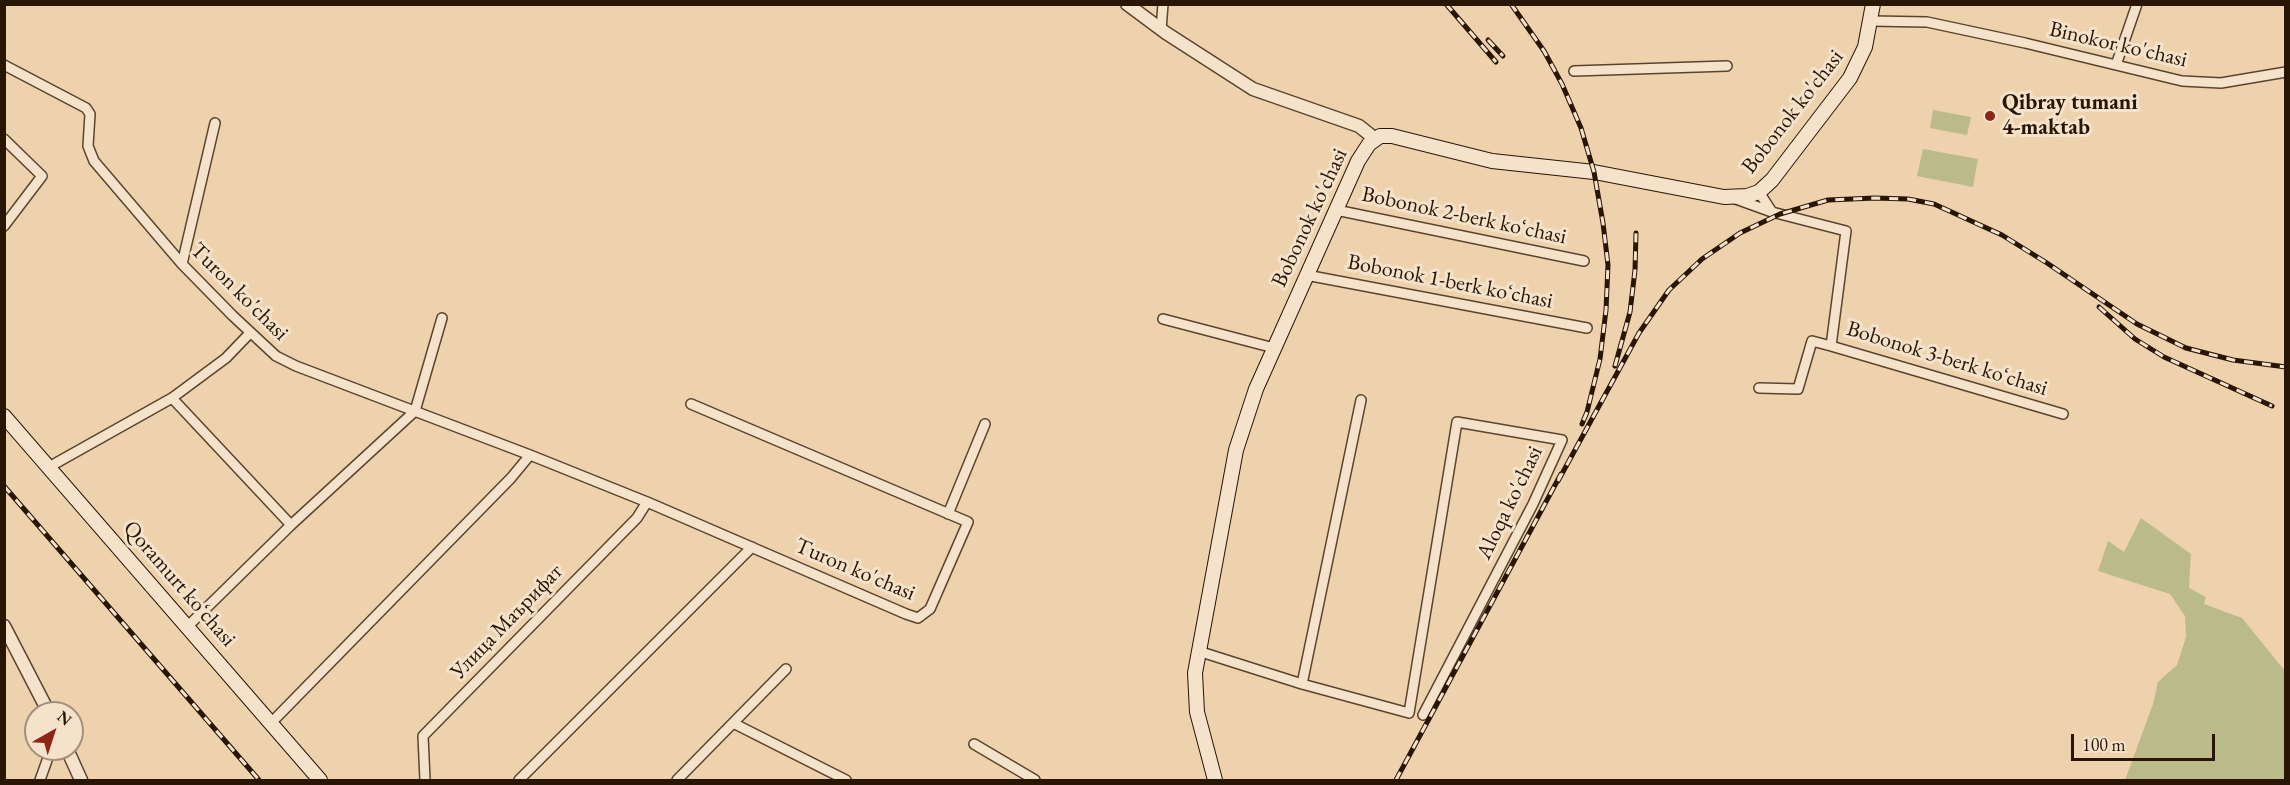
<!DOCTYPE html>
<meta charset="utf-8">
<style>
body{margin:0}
#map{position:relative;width:2290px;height:785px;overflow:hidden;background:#eed2ad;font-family:"EB Garamond",serif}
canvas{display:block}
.frame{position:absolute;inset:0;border:6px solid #281504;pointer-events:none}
.north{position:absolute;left:24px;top:701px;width:60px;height:60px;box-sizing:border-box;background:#f4e2ca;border:2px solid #a2907b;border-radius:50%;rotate:39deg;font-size:16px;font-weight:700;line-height:24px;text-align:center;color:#281504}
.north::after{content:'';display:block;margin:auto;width:21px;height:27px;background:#8f2418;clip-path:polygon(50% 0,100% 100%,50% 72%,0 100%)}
.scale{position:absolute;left:2071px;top:734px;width:144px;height:27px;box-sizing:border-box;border:3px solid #281504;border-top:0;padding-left:8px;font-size:18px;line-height:21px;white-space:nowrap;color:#281504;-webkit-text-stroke:4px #f4e2ca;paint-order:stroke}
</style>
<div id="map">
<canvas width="2290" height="785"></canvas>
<div class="frame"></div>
<div class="north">N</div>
<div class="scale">100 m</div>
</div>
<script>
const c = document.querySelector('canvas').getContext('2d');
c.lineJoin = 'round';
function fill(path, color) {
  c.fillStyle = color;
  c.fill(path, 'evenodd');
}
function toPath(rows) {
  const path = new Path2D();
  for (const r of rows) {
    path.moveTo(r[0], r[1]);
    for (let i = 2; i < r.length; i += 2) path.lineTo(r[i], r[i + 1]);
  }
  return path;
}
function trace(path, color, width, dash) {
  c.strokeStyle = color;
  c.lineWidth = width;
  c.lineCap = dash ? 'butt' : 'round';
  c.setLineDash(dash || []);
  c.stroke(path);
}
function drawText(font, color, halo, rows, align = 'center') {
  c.font = font + ' "EB Garamond",serif';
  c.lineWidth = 6;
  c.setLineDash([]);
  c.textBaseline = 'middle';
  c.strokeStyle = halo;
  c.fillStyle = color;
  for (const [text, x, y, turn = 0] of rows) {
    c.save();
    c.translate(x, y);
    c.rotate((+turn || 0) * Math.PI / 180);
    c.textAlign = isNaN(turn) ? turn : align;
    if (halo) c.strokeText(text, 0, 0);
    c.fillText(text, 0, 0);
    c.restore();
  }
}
fill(toPath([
 [1933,110,1971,117,1967,135,1930,128],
 [1923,149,1978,159,1973,187,1917,176],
 [2141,518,2191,554,2189,588,2206,597,2204,604,2242,618,2285,671,2285,780,2125,780,2153,704,2158,682,2177,665,2186,637,2185,616,2170,594,2098,571,2108,541,2124,552]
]), '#babb89');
const minor = toPath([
 [1871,21,1927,22,2025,43,2182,81,2221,83,2286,72],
 [1161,30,1163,4],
 [4,65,86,108,90,114,88,146,94,161,182,264,233,316,276,356,296,366,530,455,647,502,906,614,918,618,930,609,968,522,691,404],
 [2116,65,2137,4],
 [1574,71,1727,66],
 [4,139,42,176,4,226],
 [1759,192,1772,212,1846,231,1831,346,2063,414],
 [1736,199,1772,212],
 [1336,210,1584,261],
 [182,264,215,123],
 [1306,275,1587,328],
 [1163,319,1274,348],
 [1759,388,1798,389,1812,341,1831,346],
 [172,398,291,525],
 [49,467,172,398,226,358,250,333],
 [948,514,985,424],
 [187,627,291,525,415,411,442,318],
 [1198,651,1302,684,1409,713,1457,422,1562,440,1533,504,1423,715],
 [1302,684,1361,400],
 [271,723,511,478,530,455],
 [733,723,786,669],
 [974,744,1035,780],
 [40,780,50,752,54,749],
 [425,780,423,736,637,518,647,502],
 [519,780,752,547],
 [677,780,733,723,846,780]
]);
const tertiary = toPath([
 [1127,4,1166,33,1253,89,1359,126,1374,138],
 [4,626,49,713],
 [67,749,81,780]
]);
const secondary = toPath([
 [4,416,320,780],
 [1215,780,1197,712,1195,673,1236,450,1256,389,1358,161,1369,144,1380,136,1392,136,1492,161,1594,172,1724,197,1747,196,1759,192,1772,180,1850,78,1865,47,1873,4]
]);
trace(minor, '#5a442e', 12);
trace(tertiary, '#5a442e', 15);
trace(secondary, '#281504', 16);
trace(minor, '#f4e2ca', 9);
trace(tertiary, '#f4e2ca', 12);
trace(secondary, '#f4e2ca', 14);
const rail = toPath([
 [1446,4,1496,62],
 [1511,4,1544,51,1562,84,1581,128,1594,172,1603,223,1608,265,1606,310,1600,359,1587,412,1582,424],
 [1488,40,1503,56],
 [2099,307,2135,339,2164,357,2272,406],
 [1615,366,1630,312,1635,270,1636,233],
 [1558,481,1639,333,1669,290,1702,259,1740,233,1780,214,1828,200,1875,198,1908,199,1934,204,2002,235,2047,263,2137,324,2186,348,2233,360,2286,367],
 [4,486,259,780],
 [1396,780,1561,474]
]);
trace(rail, '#281504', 5);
trace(rail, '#f4e2ca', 3, [9]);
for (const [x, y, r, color] of [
 [1990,116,6,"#8f2418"]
]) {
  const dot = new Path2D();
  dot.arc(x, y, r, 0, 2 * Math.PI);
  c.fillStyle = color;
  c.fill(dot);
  trace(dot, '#f4e2ca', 2);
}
drawText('22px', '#281504', '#f4e2ca', [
 ["Binokor ko'chasi",2118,45,13],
 ["Bobonok ko'chasi",1793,112,-52],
 ["Bobonok 2-berk koʻchasi",1464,216,12],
 ["Bobonok ko'chasi",1310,218,-65],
 ["Bobonok 1-berk koʻchasi",1450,282,11],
 ["Turon ko'chasi",239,292,45],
 ["Bobonok 3-berk koʻchasi",1947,359,17],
 ["Aloqa ko'chasi",1510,503,-64],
 ["Turon ko'chasi",855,570,23],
 ["Qoramurt koʻchasi",179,584,49],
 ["Улица Маърифат",507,622,-46]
]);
drawText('bold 22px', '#281504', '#f4e2ca', [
 ["Qibray tumani",2002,103],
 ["4-maktab",2002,128]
], 'left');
</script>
